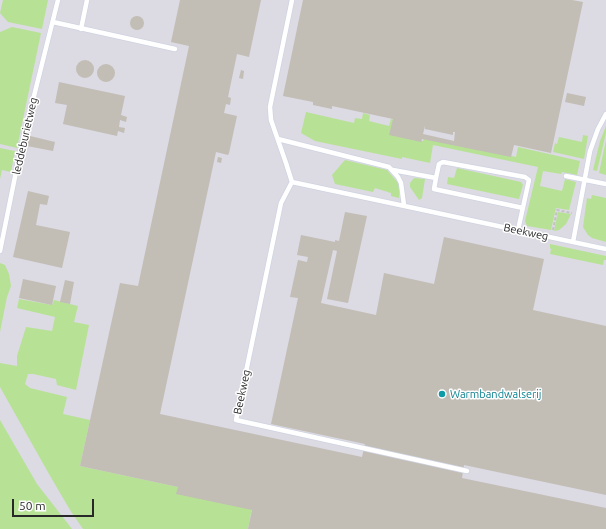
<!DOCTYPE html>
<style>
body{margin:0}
#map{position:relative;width:606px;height:529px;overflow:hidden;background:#ebe1d9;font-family:Ubuntu,sans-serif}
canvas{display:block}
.scale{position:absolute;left:12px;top:499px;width:82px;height:18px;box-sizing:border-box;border:2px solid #282828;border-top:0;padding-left:5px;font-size:12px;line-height:14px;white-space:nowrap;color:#282828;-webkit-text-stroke:3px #fff;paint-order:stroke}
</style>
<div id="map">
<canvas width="606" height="529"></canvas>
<div class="scale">50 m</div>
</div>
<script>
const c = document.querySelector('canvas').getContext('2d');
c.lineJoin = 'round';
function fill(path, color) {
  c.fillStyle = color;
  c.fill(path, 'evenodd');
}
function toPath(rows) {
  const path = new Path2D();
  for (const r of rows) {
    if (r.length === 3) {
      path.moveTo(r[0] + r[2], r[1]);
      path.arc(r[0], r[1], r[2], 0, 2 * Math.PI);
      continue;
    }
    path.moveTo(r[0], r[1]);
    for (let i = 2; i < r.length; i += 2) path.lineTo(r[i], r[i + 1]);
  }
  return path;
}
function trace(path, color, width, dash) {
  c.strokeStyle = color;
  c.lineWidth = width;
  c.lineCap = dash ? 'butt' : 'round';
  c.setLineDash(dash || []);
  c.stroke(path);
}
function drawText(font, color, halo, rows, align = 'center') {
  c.font = font + ' Ubuntu,sans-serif';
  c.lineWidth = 3;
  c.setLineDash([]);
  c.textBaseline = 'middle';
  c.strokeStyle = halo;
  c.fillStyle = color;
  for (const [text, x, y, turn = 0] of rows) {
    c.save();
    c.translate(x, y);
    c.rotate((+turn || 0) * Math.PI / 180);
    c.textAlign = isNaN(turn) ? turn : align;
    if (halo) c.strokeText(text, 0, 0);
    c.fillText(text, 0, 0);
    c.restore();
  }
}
fill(toPath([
 [0,0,606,0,606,529,0,529]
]), '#dcdae3');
fill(toPath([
 [3,0,48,0,42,29,8,22,0,13],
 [12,27,41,33,17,148,0,144,0,32],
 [306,112,354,123,355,118,362,119,363,113,370,115,369,121,389,126,391,119,396,120,393,135,423,141,424,137,516,157,518,147,580,161,577,175,562,172,561,174,543,171,540,186,562,191,565,179,576,182,569,210,556,208,551,230,527,226,525,221,538,167,433,145,430,163,402,157,402,159,315,141,301,133],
 [606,126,606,133,597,171,593,170,600,141],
 [583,135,588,136,584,159,553,152,555,143,557,144,559,137,582,142],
 [606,140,606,175,599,173],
 [0,148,15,151,11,172,2,170,0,179],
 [345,160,387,170,400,185,399,198,391,196,391,193,375,188,373,192,335,184,332,175],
 [457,168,521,182,523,185,519,199,447,184,448,177,454,178],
 [414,178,425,179,422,198,419,200,410,187,410,183],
 [592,195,606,198,606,242,592,238,588,235,583,227,587,198,591,199],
 [558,212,571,214,566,224,559,230,554,231],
 [550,244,606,256,606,260,604,260,603,265,550,254,551,249,550,248],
 [0,263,5,265,9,274,11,286,7,297,0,332],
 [19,299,52,305,54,300,78,306,74,322,89,325,76,390,57,385,56,379,33,374,28,374,25,384,30,388,67,397,63,414,90,420,80,466,253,503,248,529,83,529,70,510,49,474,0,387,0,363,17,366,17,356,26,327,52,331,55,317,17,308],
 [0,420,37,484,72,529,0,529]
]), '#b7e295');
fill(toPath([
 [180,0,261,0,249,57,237,54,228,97,231,98,230,105,226,104,224,113,237,116,229,153,228,155,216,152,160,414,362,457,365,444,271,424,298,298,290,297,298,260,307,262,308,257,297,255,301,235,335,242,335,240,339,241,345,212,367,216,348,303,327,299,337,251,333,250,321,303,376,315,384,273,434,284,444,237,544,259,533,310,606,326,606,495,464,465,462,478,606,508,606,529,248,529,252,510,176,494,178,487,80,466,120,283,138,286,189,46,171,42],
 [303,0,572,0,583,2,551,153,514,145,511,157,422,139,421,142,389,135,393,119,332,106,332,109,313,105,313,102,283,96],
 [425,126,425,129,453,135,453,132,455,132,454,141,423,134],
 [137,23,7],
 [85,69,9],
 [106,73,9],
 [241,70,244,71,243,79,239,78],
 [59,82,125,96,121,115,127,117,126,122,120,120,119,127,125,128,124,133,118,131,117,136,63,124,67,105,55,103],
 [567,93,586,97,584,106,565,102],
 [30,136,55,142,53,151,27,146],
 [218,157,222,158,221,163,217,162],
 [28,191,49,196,47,205,40,204,36,225,70,232,62,268,13,257],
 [23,279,56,286,52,305,19,298],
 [65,280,74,282,70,304,60,302]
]), '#c2bdb5');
const service = toPath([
 [292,0,270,107,271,120,286,163,292,182,281,203,236,420,467,471],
 [53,22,175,49],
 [81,29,87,0],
 [278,139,389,167,398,177,401,183,404,205],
 [393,170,436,178,439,164,443,162,525,177,529,180,518,230],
 [566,176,606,184],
 [436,178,434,189,523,208],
 [292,182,606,249],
 [573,242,590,151,598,129,606,114],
 [0,251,20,152,58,0]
]);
trace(service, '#cfd4e1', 6);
trace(toPath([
 [553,230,557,210,572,213]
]), '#c3c3c3', 2, [3, 2]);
trace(service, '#fff', 4.5);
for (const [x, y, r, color] of [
 [442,394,4,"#0f9aa8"]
]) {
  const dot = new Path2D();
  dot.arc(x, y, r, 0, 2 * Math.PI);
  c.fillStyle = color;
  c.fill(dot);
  trace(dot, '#fff', 1.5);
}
drawText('11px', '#282828', '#fff', [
 ["leddeburietweg",25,136,-77],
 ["Beekweg",526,232,12],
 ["Beekweg",242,392,-78]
]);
drawText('11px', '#0d838f', '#fff', [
 ["Warmbandwalserij",450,394]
], 'left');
</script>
